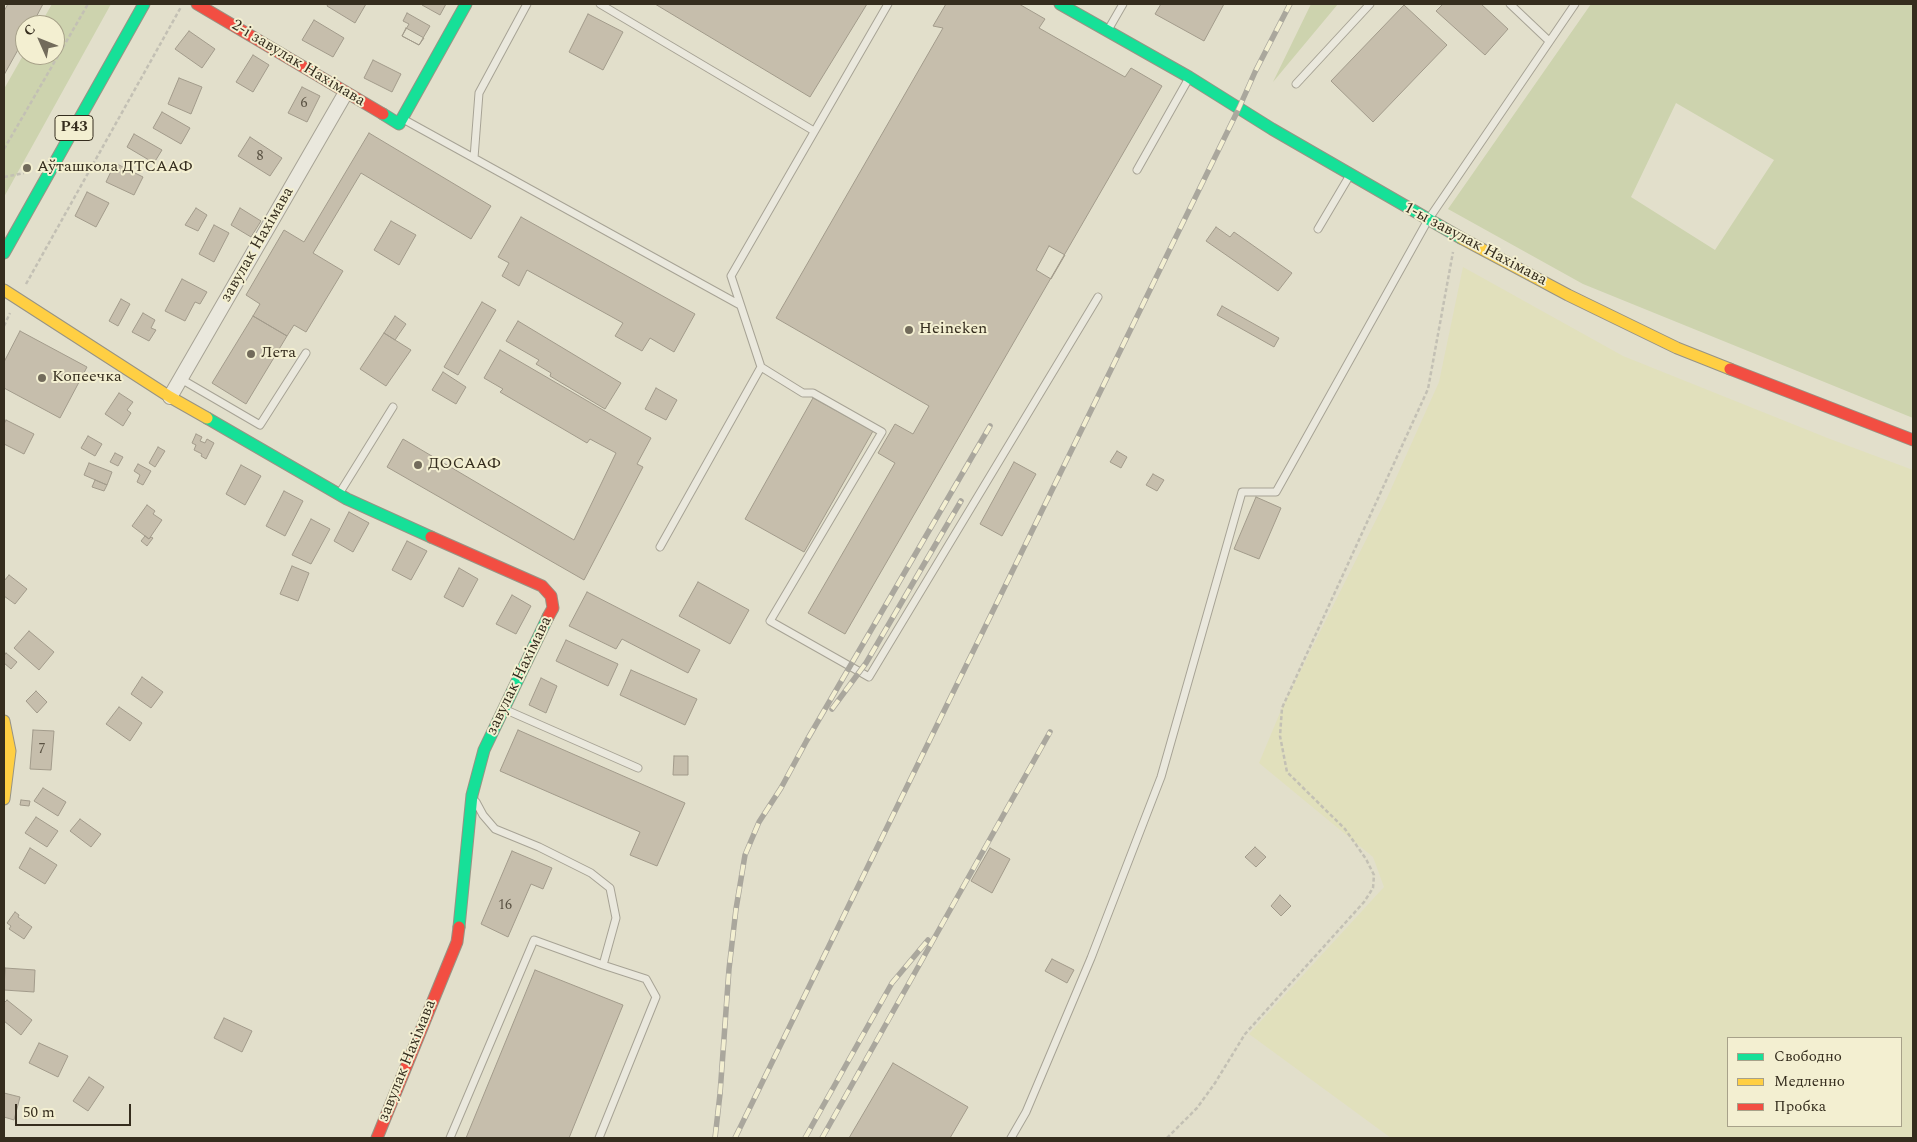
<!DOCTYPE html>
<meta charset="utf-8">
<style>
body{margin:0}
#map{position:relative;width:1917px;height:1142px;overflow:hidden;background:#e2dfcb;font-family:Spectral,serif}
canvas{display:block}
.frame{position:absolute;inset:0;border:5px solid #352d1e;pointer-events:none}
.legend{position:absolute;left:1727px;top:1037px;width:175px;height:90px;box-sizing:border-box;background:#f3efd1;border:1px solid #a7a189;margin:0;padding:6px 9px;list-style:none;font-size:15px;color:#352d1e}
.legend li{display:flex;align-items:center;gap:10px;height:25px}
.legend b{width:25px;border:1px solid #a7a189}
.north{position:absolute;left:15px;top:15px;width:50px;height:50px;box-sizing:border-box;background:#f3efd1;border:1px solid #a7a189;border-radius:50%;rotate:314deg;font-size:14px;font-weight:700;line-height:20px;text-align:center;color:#352d1e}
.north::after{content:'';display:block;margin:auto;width:18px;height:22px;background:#726b5b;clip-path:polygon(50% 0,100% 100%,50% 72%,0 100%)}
.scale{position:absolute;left:15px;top:1104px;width:116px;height:22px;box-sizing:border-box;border:2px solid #352d1e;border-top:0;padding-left:6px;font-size:15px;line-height:18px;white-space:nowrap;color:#352d1e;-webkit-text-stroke:4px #f3efd1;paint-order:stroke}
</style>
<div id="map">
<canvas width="1917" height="1142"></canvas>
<div class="frame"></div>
<ul class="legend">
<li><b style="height:6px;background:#16e098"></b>Свободно</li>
<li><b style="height:6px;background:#ffcf43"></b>Медленно</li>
<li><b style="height:6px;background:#f24e42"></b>Пробка</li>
</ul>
<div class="north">С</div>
<div class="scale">50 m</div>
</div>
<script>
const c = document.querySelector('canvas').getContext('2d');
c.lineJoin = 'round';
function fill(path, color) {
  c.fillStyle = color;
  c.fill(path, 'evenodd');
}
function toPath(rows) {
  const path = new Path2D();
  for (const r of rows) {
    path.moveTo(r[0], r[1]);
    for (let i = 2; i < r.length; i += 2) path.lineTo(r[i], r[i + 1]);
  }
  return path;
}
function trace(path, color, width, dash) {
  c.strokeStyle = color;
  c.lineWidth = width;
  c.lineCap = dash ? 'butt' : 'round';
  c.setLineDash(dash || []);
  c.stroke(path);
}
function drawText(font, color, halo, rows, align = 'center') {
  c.font = font + ' Spectral,serif';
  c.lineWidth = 4;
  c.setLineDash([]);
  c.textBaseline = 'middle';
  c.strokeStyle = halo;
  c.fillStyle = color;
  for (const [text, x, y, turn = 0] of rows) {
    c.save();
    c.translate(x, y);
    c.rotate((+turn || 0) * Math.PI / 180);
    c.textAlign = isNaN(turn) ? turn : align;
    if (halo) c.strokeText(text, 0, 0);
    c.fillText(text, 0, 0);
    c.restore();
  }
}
fill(toPath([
 [1463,267,1623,356,1830,439,1913,470,1913,1138,1391,1138,1249,1034,1384,887,1373,857,1259,763,1282,708,1387,498,1439,382],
 [1728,1038,1901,1038,1901,1126,1728,1126]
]), '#e1e0bc');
fill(toPath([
 [52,4,111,4,4,197,4,89,25,52,25,55,55,55,55,25,40,25],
 [1311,4,1338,4,1273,82],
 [1591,4,1913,4,1913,418,1583,284,1448,209],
 [1676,103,1774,160,1715,250,1631,197]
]), '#cdd3ae');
const building = toPath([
 [8,4,43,4,32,25,25,25,25,37,4,75,4,11,8,4],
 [328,4,366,4,355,23,327,6,328,4],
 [422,4,446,4,440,15,422,5,422,4],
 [655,4,867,4,810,97,655,4],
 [946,4,1019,4,1045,19,1039,28,1125,77,1131,68,1162,86,845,634,808,613,895,463,878,453,895,424,913,434,929,406,776,318,943,28,933,26,946,4],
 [1161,4,1224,4,1204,41,1155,14,1161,4],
 [1443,4,1481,4,1508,29,1485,55,1436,11,1443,4],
 [1404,5,1447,45,1373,122,1331,81,1404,5],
 [407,13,430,26,419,45,402,36,409,24,403,21,407,13],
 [588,14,623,32,603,70,569,52,588,14],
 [314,20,344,38,333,57,302,40,314,20],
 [406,28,424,38,419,45,402,36,406,28],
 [189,31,215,49,202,68,175,49,189,31],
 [253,55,269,65,253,92,236,82,253,55],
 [373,60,401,74,392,92,364,78,373,60],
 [179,78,202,87,191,114,168,104,179,78],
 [302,87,320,96,307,122,288,113,302,87],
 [162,112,190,128,181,144,153,128,162,112],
 [369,133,491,206,471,239,361,173,313,253,343,271,306,332,294,325,287,336,253,316,260,304,246,295,284,230,304,242,369,133],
 [134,134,162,150,154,163,127,147,134,134],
 [250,137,282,158,270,176,238,156,250,137],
 [115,163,143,177,134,195,106,182,115,163],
 [87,192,109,203,96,227,75,216,87,192],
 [196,208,207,215,198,231,185,225,196,208],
 [240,208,261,221,251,237,231,225,240,208],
 [521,217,695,314,674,352,650,338,642,351,615,336,623,323,527,270,519,286,502,276,509,263,498,257,521,217],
 [391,221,416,235,399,265,374,250,391,221],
 [214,225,229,233,214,262,199,254,214,225],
 [1216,227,1230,237,1234,232,1292,273,1278,291,1206,241,1216,227],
 [1049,246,1065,255,1051,279,1036,270,1049,246],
 [182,279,207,292,200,304,195,302,185,321,165,311,182,279],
 [121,299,130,304,118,326,109,321,121,299],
 [482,302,496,310,458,375,444,367,482,302],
 [1222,306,1279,338,1274,347,1217,315,1222,306],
 [143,313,155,320,151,328,156,330,149,341,132,332,143,313],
 [253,316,287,336,246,404,212,383,253,316],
 [395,316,406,324,395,340,384,333,395,316],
 [518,321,621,383,605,409,550,376,551,373,536,364,539,360,506,341,518,321],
 [20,331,87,367,60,418,4,388,4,362,20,331],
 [384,333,411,350,386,386,360,369,384,333],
 [500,350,651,438,637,464,643,467,584,580,387,467,403,439,574,540,616,453,590,439,587,443,500,392,503,389,484,378,500,350],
 [443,372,466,387,456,404,432,390,443,372],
 [656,388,677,400,666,420,645,409,656,388],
 [119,393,133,402,127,410,131,413,123,426,105,414,119,393],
 [813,398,873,431,804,552,745,519,813,398],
 [6,420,34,434,24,454,4,444,4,424,6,420],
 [196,434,202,437,200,441,205,443,207,439,214,443,206,459,201,456,202,454,194,450,196,445,192,443,196,434],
 [88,436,102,444,95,456,81,448,88,436],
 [158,447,165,451,155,467,149,463,158,447],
 [1117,451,1127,457,1121,468,1110,462,1117,451],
 [115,453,123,457,118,466,110,462,115,453],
 [1014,462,1036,474,1002,536,980,524,1014,462],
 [89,463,112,472,107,485,84,475,89,463],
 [138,464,151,471,143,485,137,482,140,475,134,471,138,464],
 [241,465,261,476,245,505,226,494,241,465],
 [1153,474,1164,480,1157,491,1146,485,1153,474],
 [95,480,107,485,104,491,92,487,95,480],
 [284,491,303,501,285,536,266,526,284,491],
 [1256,497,1281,508,1259,559,1234,549,1256,497],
 [147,505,155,511,153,514,162,520,149,539,132,526,147,505],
 [349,512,369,523,353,552,334,541,349,512],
 [311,519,330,529,311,564,292,555,311,519],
 [145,536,149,539,151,537,153,538,147,546,141,541,145,536],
 [407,541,427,551,411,580,392,570,407,541],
 [292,566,309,573,298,601,280,594,292,566],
 [459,568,478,579,463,607,444,597,459,568],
 [9,575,27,589,15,604,4,596,4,581,9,575],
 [698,582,749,610,730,644,679,616,698,582],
 [587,592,700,650,688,673,622,639,616,649,569,626,587,592],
 [512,595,531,606,516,634,496,624,512,595],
 [29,631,54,652,39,670,14,648,29,631],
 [566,640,618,664,608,686,556,661,566,640],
 [6,653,17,662,11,669,4,663,4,656,6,653],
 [631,670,697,699,685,725,620,695,631,670],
 [142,677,163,692,151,708,131,694,142,677],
 [541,678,557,686,546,713,529,705,541,678],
 [36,691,47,702,37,713,26,701,36,691],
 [119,707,142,723,130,741,106,724,119,707],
 [33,730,54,731,51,770,30,769,33,730],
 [518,730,685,803,657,866,630,855,640,832,500,771,518,730],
 [674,756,688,756,688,775,673,775,674,756],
 [43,788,66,802,58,816,34,801,43,788],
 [21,800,30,801,29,806,20,805,21,800],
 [36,817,58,831,47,847,25,833,36,817],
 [80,819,101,834,91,847,70,831,80,819],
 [1255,847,1266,857,1256,867,1245,857,1255,847],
 [30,848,57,865,45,884,19,868,30,848],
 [990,848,1010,859,992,893,971,881,990,848],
 [512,851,552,868,543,889,531,884,508,937,481,924,512,851],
 [1280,895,1291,906,1281,916,1271,906,1280,895],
 [15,912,19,915,18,917,32,927,24,939,9,929,11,926,7,923,15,912],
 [1052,959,1074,970,1067,983,1045,971,1052,959],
 [5,968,35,970,34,992,4,990,5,968],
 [535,970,623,1005,569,1138,466,1138,535,970],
 [7,1000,32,1020,21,1035,4,1021,4,1003,7,1000],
 [224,1018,252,1031,242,1052,214,1038,224,1018],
 [39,1043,68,1056,58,1077,29,1063,39,1043],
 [893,1063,968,1107,950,1138,849,1138,893,1063],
 [89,1077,104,1087,88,1111,73,1101,89,1077],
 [4,1093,20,1097,14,1120,4,1117,4,1093]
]);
fill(building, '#c6beac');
trace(building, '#a29b8b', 1);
const lane = toPath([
 [600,4,814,131],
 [1510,4,1549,41],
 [1108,30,1123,4],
 [1296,84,1370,4],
 [403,119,740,305],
 [474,158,479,93,527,4],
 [1137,170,1189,78],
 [1318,229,1350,175],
 [761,367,803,393,813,393,882,432,770,621,869,677,1098,297],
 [181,379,260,425,306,353],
 [339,494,393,407],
 [660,547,761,367,731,276,888,4],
 [504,709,638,768],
 [450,1138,534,940,603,965,616,918,610,888,591,873,539,847,495,829,483,815,476,802],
 [599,1138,656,997,646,979,603,965],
 [1011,1138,1026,1112,1091,958,1161,777,1242,492,1276,492,1428,220,1575,4]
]);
const street = toPath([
 [170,397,345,94]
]);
const fast = toPath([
 [1060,4,1189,77,1272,129,1461,238],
 [383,114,399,124,466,4],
 [4,253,144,4],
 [207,418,347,499,431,537],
 [459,927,472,795,484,750,548,617]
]);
const slow = toPath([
 [1461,238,1568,295,1677,348,1730,369],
 [4,290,170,397,207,418],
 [4,721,10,751,4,799]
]);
const jam = toPath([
 [197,4,383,114],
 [1730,369,1913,440],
 [431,537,542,586,551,596,553,608,548,617],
 [377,1138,457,942,459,927]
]);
trace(lane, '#a7a395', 9);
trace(street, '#a7a395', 16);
trace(fast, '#979384', 13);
trace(slow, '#979384', 13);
trace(jam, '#979384', 13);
trace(toPath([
 [4,149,88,4],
 [4,177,24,173],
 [26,284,181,7],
 [4,326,10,313],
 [1167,1138,1197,1108,1215,1083,1245,1034,1364,902,1373,888,1374,875,1366,859,1345,829,1287,772,1280,736,1282,708,1428,389,1453,252]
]), '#c3c0b4', 2.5, [4, 2.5]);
trace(lane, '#eae8dd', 7);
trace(street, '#eae8dd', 14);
trace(fast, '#16e098', 11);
trace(slow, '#ffcf43', 11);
trace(jam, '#f24e42', 11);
const rail = toPath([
 [832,709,866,663,961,501],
 [715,1138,720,1094,729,969,736,909,745,855,759,822,781,788,807,740,990,426],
 [735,1138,1239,108,1255,72,1290,4],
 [805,1138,892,983,928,940],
 [822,1138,1050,732]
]);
trace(rail, '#aaa79d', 5.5);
trace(rail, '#f3efd1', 4, [11]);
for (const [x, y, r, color] of [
 [27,168,5,"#726b5b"],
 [909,330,5,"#726b5b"],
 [251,354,5,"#726b5b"],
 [42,378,5,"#726b5b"],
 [418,465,5,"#726b5b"]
]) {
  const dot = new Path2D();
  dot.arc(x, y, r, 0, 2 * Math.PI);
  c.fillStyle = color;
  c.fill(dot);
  trace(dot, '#f3efd1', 2);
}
drawText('14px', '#595142', null, [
 ["6",304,104],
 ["8",260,157],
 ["7",42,750],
 ["16",505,906]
]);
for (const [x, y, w] of [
 [74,128,38]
]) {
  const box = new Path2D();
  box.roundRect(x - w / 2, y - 12.5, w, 25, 4);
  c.fillStyle = '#f3efd1';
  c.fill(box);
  trace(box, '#352d1e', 1);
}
drawText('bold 15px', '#352d1e', null, [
 ["Р43",74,128]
]);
drawText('16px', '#352d1e', '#f3efd1', [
 ["2-і завулак Нахімава",298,64,31],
 ["завулак Нахімава",258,245,-60],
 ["1-ы завулак Нахімава",1475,245,28],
 ["завулак Нахімава",520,676,-64],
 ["завулак Нахімава",408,1061,-68]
]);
drawText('16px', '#352d1e', '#f3efd1', [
 ["Аўташкола ДТСААФ",37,168],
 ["Heineken",919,330],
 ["Лета",261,354],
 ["Копеечка",52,378],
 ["ДОСААФ",428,465]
], 'left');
</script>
